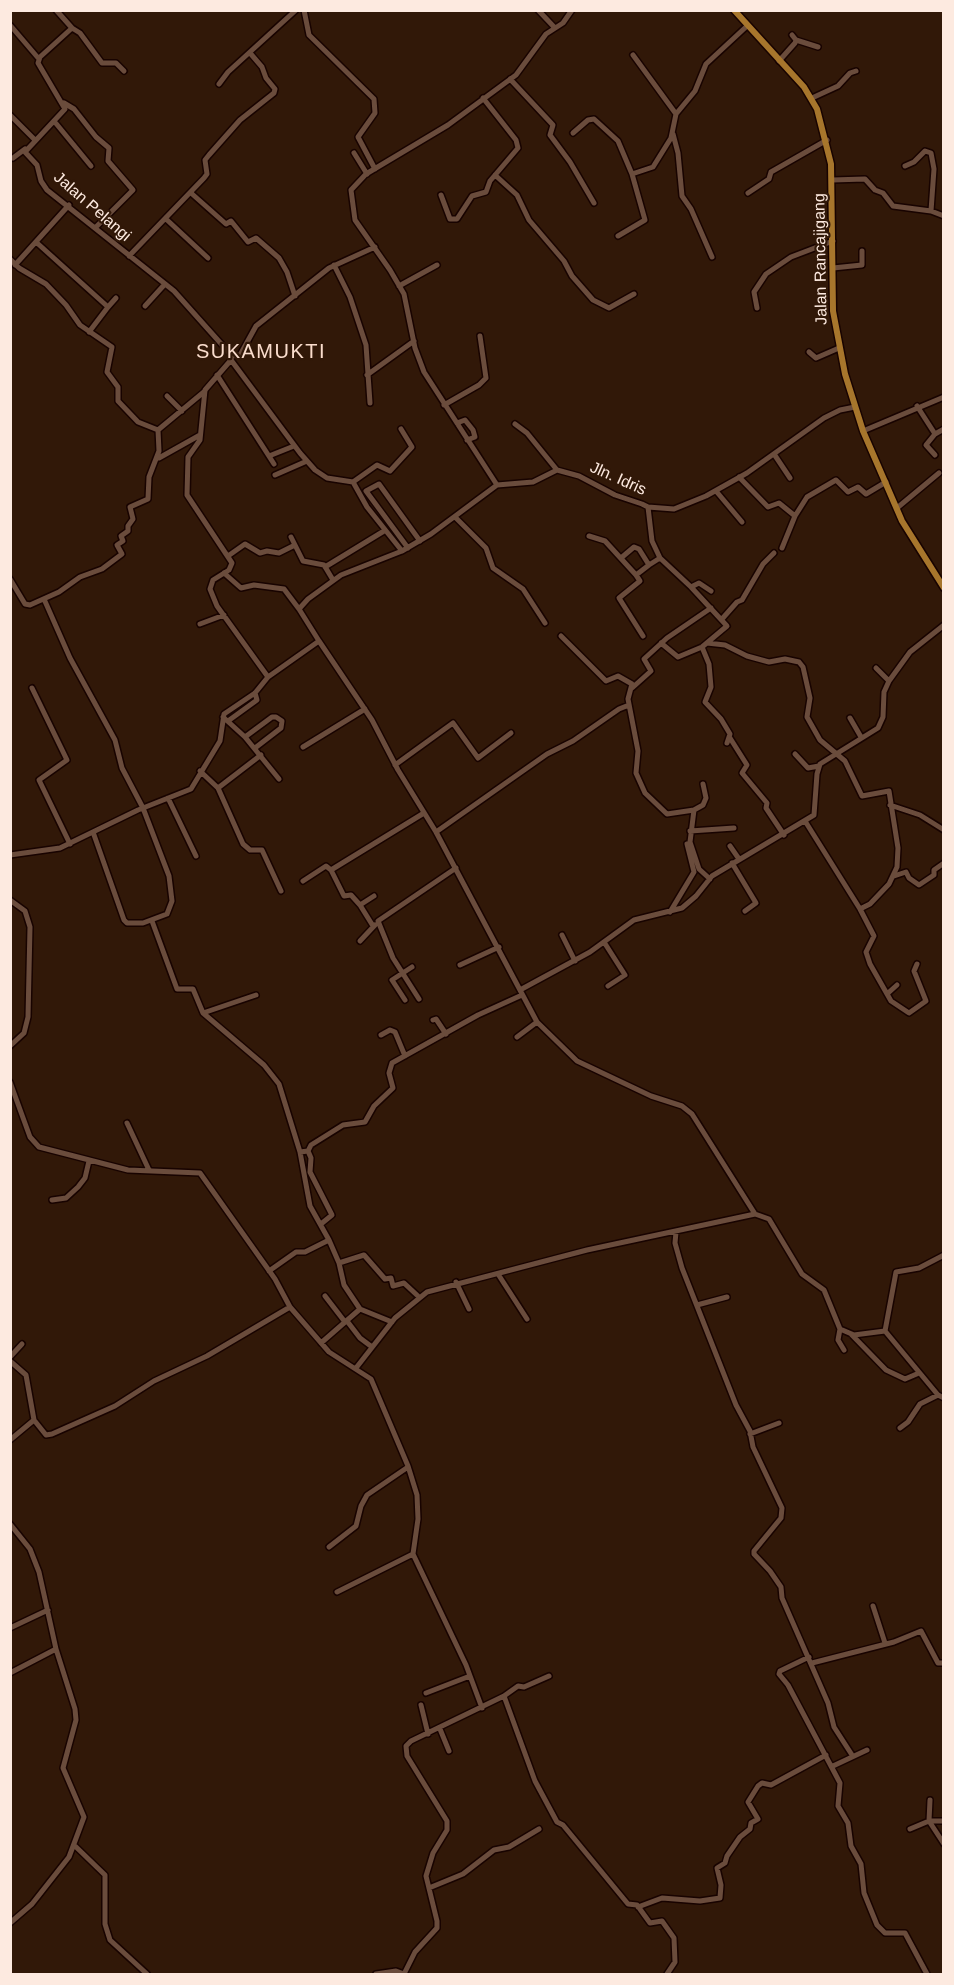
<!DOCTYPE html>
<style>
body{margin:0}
#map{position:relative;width:954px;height:1985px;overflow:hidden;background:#311808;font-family:Arial,sans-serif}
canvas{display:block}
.frame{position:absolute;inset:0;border:12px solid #fdeae0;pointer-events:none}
</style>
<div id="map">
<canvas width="954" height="1985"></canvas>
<div class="frame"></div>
</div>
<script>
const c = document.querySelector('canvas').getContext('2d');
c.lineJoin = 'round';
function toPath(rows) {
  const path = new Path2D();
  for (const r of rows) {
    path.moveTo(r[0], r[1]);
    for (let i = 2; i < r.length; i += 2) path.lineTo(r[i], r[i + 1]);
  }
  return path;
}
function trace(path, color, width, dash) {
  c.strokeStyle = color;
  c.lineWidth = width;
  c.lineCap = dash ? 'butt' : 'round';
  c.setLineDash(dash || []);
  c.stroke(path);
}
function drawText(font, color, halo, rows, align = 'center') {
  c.font = font + ' Arial,sans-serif';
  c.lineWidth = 4.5;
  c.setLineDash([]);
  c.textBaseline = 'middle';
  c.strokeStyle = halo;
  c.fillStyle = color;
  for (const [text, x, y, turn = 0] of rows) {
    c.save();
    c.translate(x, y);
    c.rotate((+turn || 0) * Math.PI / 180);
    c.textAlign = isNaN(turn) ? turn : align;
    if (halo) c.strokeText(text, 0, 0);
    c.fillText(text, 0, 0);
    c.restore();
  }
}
const minor = toPath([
 [56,10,72,28,40,57,38,63,65,109,25,152,37,165,41,181,47,190,174,291,232,356],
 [304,10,309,35,374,99,375,113,358,137,375,169],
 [538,10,555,28],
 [10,25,39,59],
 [72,28,80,33,102,63,116,63,124,71],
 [796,40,818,47],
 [633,55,676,114],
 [779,61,795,43,796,40,792,35],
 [510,79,553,125,550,135,570,162,594,203],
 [219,84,228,72,296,10],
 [812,98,838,86,850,73,856,71],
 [64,103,74,109,96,137,109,148,108,161,133,190,95,228],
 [10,115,35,140],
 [54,121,91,166],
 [573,133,588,120,594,119,618,141,632,174,653,167,671,138,676,114,695,91,706,64,747,26],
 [673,134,678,153,682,196,691,209,712,257],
 [354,153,367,174],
 [13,158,25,149],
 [905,166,914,162,925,151,931,153,934,169,931,211],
 [495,175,517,195,529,220,564,261,572,276,593,300,609,308,634,294],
 [832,180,865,179,875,190,883,193,893,206,931,211,944,216],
 [191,193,226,224,231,221,248,242,256,238,279,258,287,272,295,296],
 [748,193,769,179,771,172,827,140],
 [441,195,450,219,457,219,472,196,486,192,490,181,518,148,516,140,483,98],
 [166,219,208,258],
 [618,236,645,220,632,174],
 [36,242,108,307,89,332],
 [129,256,204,178,207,174,205,160,209,155,240,120,274,93,275,89,266,78,262,67,250,53],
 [10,259,19,268,46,284,66,305,80,325,112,347,107,372,118,387,118,401,138,422,158,430,159,451,149,477,148,499,130,507,133,519,128,526,128,531,121,536,123,541,117,545,122,554,102,569,80,577,59,592,30,605,25,604,10,579],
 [15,265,69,205],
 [334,265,350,297,366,345,370,403],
 [833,268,862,265,862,251],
 [399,286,437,265],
 [145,306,165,284],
 [108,307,116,298],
 [757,308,754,292,766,274,791,257,833,241],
 [809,352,816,358,839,348],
 [231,360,300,453,315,470,327,478,353,482,377,465,390,471,412,447,401,429],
 [217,375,274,464],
 [367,375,414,341],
 [167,396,182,411],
 [444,405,479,385,486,378,480,336],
 [917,406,935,434,926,445,935,455],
 [457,423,465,420,473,430,475,437,467,440],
 [515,424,527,433,557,470],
 [158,430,205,391],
 [863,431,944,397],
 [935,434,944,429],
 [774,454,790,478],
 [269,456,294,446],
 [159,458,200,435],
 [275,475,307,461],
 [739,477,768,507,779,503,795,516,807,497,836,480,848,492,858,487,866,494,886,482],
 [353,482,367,507,402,551],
 [497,485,533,482,557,470,579,476,615,495,642,504,648,507,652,541,660,558,691,587,699,583,711,591],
 [716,491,742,522],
 [648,507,674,509,706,496,747,473,824,418,840,410,855,407],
 [897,508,939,473],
 [455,517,486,548,493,568,523,589,545,623],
 [589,536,605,541,636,575,649,565],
 [291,537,303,561,324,565,333,580],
 [408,548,366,491,379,484,420,541],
 [782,548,795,516],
 [228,556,245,544,260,553,267,551,279,553,295,545],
 [621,558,634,547,639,549,649,565,660,558],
 [325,567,384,531],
 [224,573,241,588,254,585,284,589,299,609],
 [636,575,640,581,619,598,643,636],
 [44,599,70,658,115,740,122,768,143,808,169,876,172,901,167,914,143,923,127,923,124,920,93,832],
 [722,619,737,602,742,600,763,564,774,553],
 [200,624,224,615],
 [561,636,606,681,618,676,632,684,628,699,638,751,636,773,645,793,667,814,694,810],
 [319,641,372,720,398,770,436,832,537,1022,577,1061,651,1096,682,1106,692,1114,755,1214],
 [661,643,678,657,702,647,727,626,691,587],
 [707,643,725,645,747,656,769,662,785,659,799,662,803,667,810,698,807,717,820,740,845,761,862,796,889,791,898,848,897,867,889,884,870,904,860,909],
 [702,647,709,664,711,687,705,702,721,719,730,734,727,743],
 [876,668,889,681],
 [268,677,217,606,210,589,213,580,229,570,232,563,187,495,188,457,200,440,205,390,231,360,232,356,240,355,256,326,329,268,375,247],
 [32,688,67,760,39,780,70,844],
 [632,688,651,671,644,659,667,638,711,608],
 [223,717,245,737,279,779],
 [850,718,861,737],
 [228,721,257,700,255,693],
 [245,737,272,717,276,717,282,721,281,728,255,748],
 [730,738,747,765,742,773,767,803,766,808,784,835],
 [303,747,365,709],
 [795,754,808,768,819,766],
 [395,765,453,723,478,758,511,733],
 [200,771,218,788,243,844,250,850,262,850,281,891],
 [703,784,706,798,703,805,694,810,690,842,699,869,710,879],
 [218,788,261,755],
 [168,798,196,856],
 [890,805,920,815,944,830],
 [805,821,860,909,874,936,866,952,870,964,891,1001,909,1013,926,1001,914,971,917,964],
 [690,831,734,828],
 [436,832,547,754,573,741,619,709,629,705],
 [730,846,739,859],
 [10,855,60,848,138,810,191,789,220,741,224,714,255,693,268,677,319,641,299,609,308,599,341,575,402,551,431,534,497,485,424,372,415,348,404,294,390,270,355,220,351,190,366,174,448,125,516,75,546,34,563,23,572,10],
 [732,863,756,903,745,911],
 [894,876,906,872,909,878,919,885,934,875,934,870,944,863],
 [303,881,326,866,331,870],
 [10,900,25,911,30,927,28,1017,24,1033,10,1046],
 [360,905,351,895,344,896,331,870,424,813],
 [670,912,694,872,687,844],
 [152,921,177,989,193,989,203,1013],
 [373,926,360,905,374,896],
 [562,935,575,961],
 [360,941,375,925],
 [604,942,625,975,608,986],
 [460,965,499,947],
 [520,990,590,952,634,920,682,908,696,896,712,876,814,815,817,774,820,764,878,728,883,717,884,692,889,681,910,652,944,625],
 [887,994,897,985],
 [256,995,203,1013,264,1065,279,1084,300,1152,310,1206,329,1240],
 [419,999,393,958,378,921,456,868],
 [405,1000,392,980,412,967],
 [433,1020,436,1019,446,1034],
 [381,1035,390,1030,395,1032,405,1056],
 [517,1037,537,1022],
 [10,1082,30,1137,39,1147,128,1170,200,1173,275,1279,290,1307,329,1352,371,1379,408,1466,417,1495,418,1519,413,1554,466,1665,482,1708],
 [127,1123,149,1170],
 [308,1151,311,1158,310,1172,332,1215,321,1224],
 [300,1152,308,1151,311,1145,343,1125,365,1122,374,1106,393,1088,389,1073,392,1063,478,1015,522,995],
 [52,1200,66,1198,78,1187,85,1178,89,1161],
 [676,1232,675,1243,682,1268,736,1405,750,1431,753,1447,782,1508,781,1518,754,1551,754,1554,770,1571,781,1587,782,1598,828,1703,834,1727,852,1755],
 [339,1263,344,1285,360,1309],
 [269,1271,296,1252,305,1252,329,1240,339,1263,364,1255,385,1279,391,1278,393,1286,404,1283,419,1297],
 [498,1274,527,1319],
 [456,1282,469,1309],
 [325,1296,345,1322],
 [697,1305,727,1297],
 [347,1321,360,1338,372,1347],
 [840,1329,838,1340,844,1350],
 [885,1331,896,1272,919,1268,944,1255],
 [851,1334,886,1370,905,1379,919,1373],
 [321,1343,360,1309,392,1322],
 [10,1357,22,1344],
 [10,1361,26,1375,34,1420,10,1440],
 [356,1368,395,1318,427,1292,587,1250,755,1214,769,1219,802,1274,824,1290,840,1329,854,1335,885,1331,938,1395,944,1398],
 [34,1420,46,1435,52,1434,115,1406,154,1381,207,1356,290,1307],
 [900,1428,908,1422,920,1404,938,1395],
 [750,1434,779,1423],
 [10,1524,30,1549,39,1572,56,1649,75,1709,76,1720,63,1768,84,1817,69,1857,32,1904,10,1923],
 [329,1547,356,1526,361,1506,367,1495,408,1467],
 [337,1592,413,1554],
 [873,1606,885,1643],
 [10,1628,48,1610],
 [809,1657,780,1671,779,1674,788,1685,840,1783,838,1806,848,1823,851,1846,861,1864,864,1893,877,1925,885,1933,905,1933,927,1974],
 [812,1663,894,1642,921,1631,938,1663,944,1663],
 [10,1673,56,1649],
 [426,1693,470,1676],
 [504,1696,518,1686,524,1687,549,1676],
 [421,1705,428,1734],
 [440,1729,449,1751],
 [833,1766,867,1750],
 [930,1800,929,1821,944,1844],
 [910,1829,929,1821,944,1821],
 [74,1845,105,1875,105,1924,110,1940,147,1974],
 [429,1888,463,1874,494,1850,509,1847,539,1829],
 [638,1907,662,1898,700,1901,720,1898,721,1885,717,1868,725,1863,727,1856,740,1837,750,1829,751,1823,758,1819,748,1802,758,1786,762,1783,771,1785,826,1755],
 [376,1974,396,1971,404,1974,415,1952,437,1928,437,1921,426,1876,433,1853,447,1830,447,1821,407,1756,406,1746,411,1741,504,1696,535,1781,557,1822,563,1825,628,1904,637,1905,650,1923,662,1921,674,1938,675,1962,667,1974]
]);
const major = toPath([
 [734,10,804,87,817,109,831,164,833,311,845,374,863,431,902,521,944,588]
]);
trace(minor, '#180300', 8);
trace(major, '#180300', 9);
trace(minor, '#6a4c3c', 5);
trace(major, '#a7762c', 6);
drawText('16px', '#fdeae0', '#311808', [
 ["Jalan Pelangi",92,207,41],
 ["Jalan Rancajigang",821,259,-91],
 ["Jln. Idris",618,479,24]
]);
c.letterSpacing = '1.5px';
drawText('20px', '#faddcd', '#311808', [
 ["SUKAMUKTI",261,352]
]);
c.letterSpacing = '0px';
</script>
